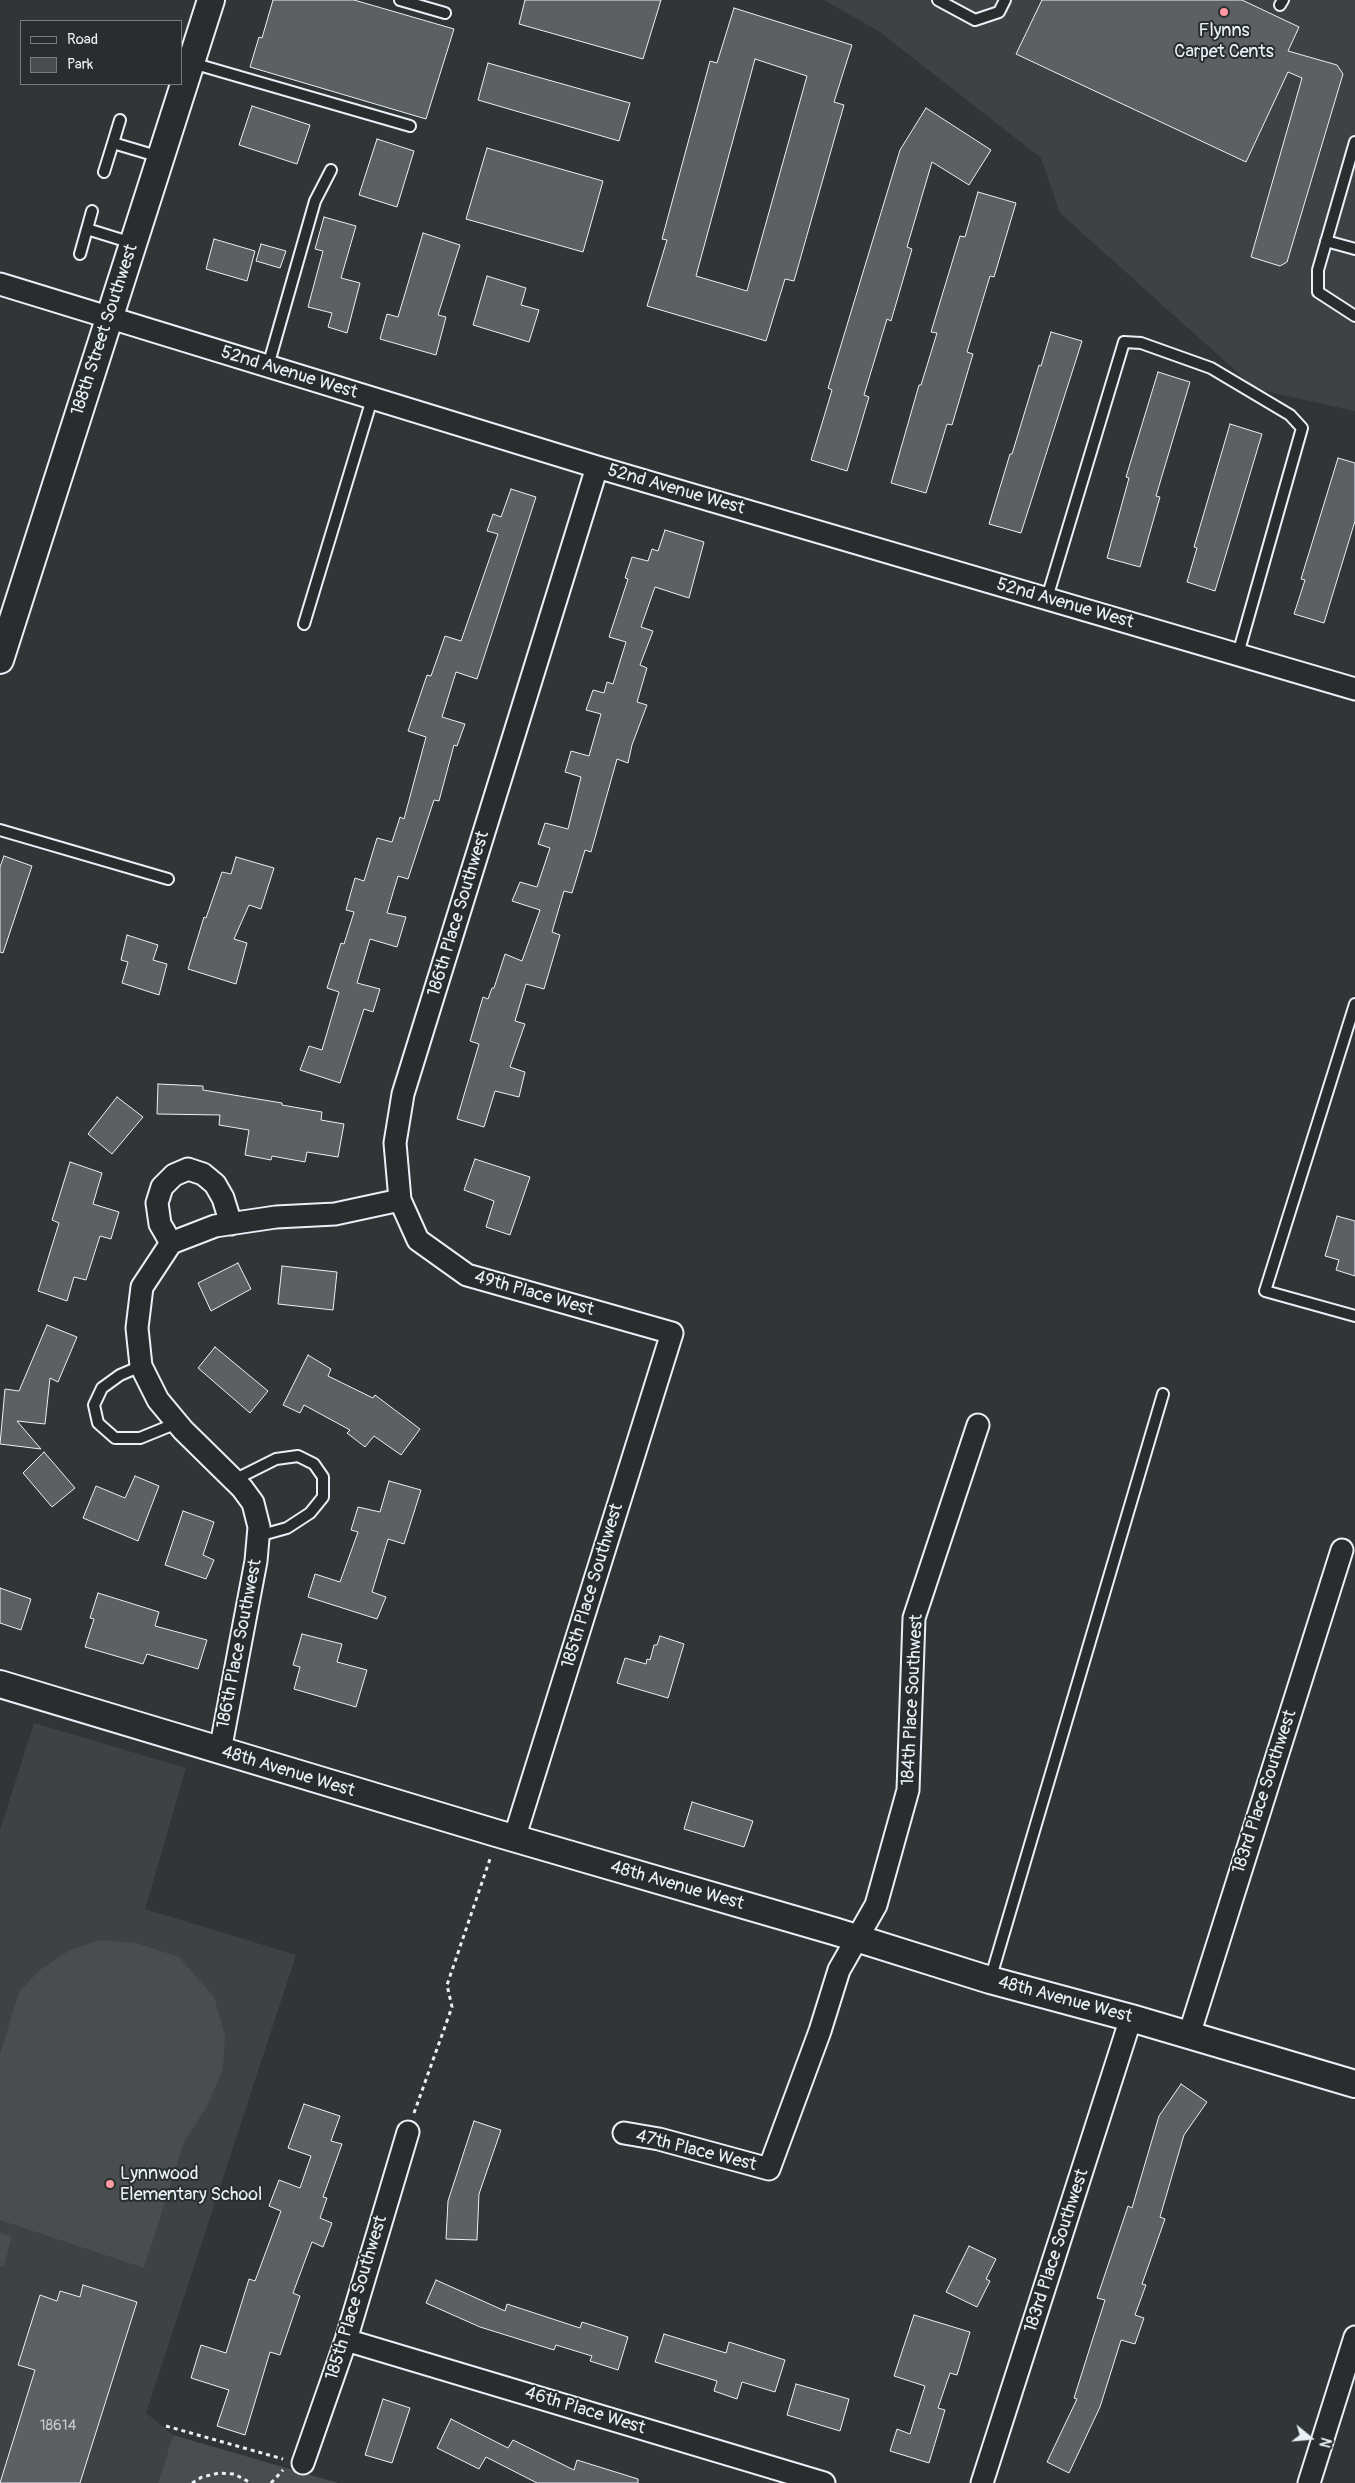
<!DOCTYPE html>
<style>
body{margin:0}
#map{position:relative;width:1355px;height:2483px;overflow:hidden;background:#323536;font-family:Pangolin,sans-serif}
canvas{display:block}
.legend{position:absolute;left:20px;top:20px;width:162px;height:65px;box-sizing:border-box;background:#2a2d2e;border:1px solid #767b7f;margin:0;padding:6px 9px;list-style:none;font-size:15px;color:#e8f1f8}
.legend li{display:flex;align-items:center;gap:10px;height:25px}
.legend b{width:25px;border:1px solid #767b7f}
.north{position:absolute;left:1285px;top:2413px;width:50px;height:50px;-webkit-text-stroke:4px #2a2d2e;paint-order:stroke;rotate:107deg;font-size:14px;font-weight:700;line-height:20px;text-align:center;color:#e8f1f8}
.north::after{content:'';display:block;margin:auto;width:18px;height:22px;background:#e8f1f8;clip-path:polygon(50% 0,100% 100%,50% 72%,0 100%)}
</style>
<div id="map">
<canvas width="1355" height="2483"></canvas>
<ul class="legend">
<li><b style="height:6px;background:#2a2d2e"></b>Road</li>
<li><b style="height:14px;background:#494d4f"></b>Park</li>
</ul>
<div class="north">N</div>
</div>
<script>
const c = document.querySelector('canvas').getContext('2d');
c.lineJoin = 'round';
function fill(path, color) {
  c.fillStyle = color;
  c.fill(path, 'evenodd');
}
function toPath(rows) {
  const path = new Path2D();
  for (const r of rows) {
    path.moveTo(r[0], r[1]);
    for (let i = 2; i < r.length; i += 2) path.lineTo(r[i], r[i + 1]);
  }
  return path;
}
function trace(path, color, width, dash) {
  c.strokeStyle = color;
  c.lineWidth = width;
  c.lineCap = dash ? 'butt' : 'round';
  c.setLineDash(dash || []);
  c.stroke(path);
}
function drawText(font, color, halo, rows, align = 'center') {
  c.font = font + ' Pangolin,sans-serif';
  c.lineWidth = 4;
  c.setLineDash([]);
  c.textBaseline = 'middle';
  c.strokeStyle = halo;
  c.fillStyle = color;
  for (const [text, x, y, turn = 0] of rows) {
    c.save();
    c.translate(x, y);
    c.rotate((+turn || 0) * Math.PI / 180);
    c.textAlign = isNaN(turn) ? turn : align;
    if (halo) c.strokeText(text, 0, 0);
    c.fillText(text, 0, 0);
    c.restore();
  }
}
fill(toPath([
 [824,0,1355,0,1355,411,1256,389,1060,213,1041,158,880,32],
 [34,1723,186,1768,145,1909,296,1955,146,2413,173,2435,158,2483,0,2483,0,1830]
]), '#3f4244');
fill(toPath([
 [100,1940,136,1943,179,1957,214,1997,225,2035,223,2069,207,2106,184,2142,144,2268,0,2220,0,2055,19,1992,41,1969,70,1950],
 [0,2233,12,2236,4,2266,0,2267],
 [173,2435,338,2483,158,2483]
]), '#494d4f');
const building = toPath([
 [273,0,354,0,454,29,426,119,250,67,259,37,262,38,273,0],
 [525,0,661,0,643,59,519,24,525,0],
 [1042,0,1242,0,1299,27,1288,51,1337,65,1343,74,1287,262,1280,266,1251,257,1302,78,1288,72,1246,162,1016,54,1042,0],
 [734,8,852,45,834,102,844,105,794,281,785,279,766,341,647,306,667,240,662,239,710,61,717,63,734,8],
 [755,59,807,76,747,291,696,276,755,59],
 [488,63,630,103,619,141,478,100,488,63],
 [252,106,310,125,297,164,239,145,252,106],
 [926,108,991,150,969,185,932,162,907,247,912,249,891,321,887,319,864,395,869,397,847,471,811,460,832,390,828,388,900,150,926,108],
 [377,139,414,151,397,207,359,195,377,139],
 [487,148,603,181,583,252,466,219,487,148],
 [978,192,1016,203,994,277,990,276,967,352,973,354,952,425,947,424,926,493,891,483,919,385,921,385,937,333,931,332,960,236,965,237,978,192],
 [324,217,356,226,341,278,360,283,347,333,328,327,332,313,308,307,323,251,315,249,324,217],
 [423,233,460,245,438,315,446,317,436,355,380,339,387,314,398,317,423,233],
 [214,239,255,251,247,281,206,269,214,239],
 [261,244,286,251,280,268,256,261,261,244],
 [487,276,526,288,521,305,539,310,529,342,473,325,487,276],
 [1051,332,1082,341,1021,533,989,524,1010,454,1012,454,1039,365,1041,366,1051,332],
 [1158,372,1190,382,1156,496,1160,497,1140,567,1107,558,1129,478,1126,477,1158,372],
 [1230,424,1262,434,1215,591,1187,582,1197,548,1194,547,1230,424],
 [1338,458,1355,463,1355,521,1324,623,1294,614,1305,580,1301,579,1338,458],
 [511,489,536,497,477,679,456,672,442,717,465,724,457,746,454,745,439,801,434,800,408,879,398,876,387,913,406,917,397,947,370,939,357,983,380,989,373,1012,364,1009,340,1083,300,1070,309,1046,322,1050,339,992,327,988,341,943,344,944,354,912,346,910,355,878,364,881,377,838,392,842,400,817,404,819,426,737,408,731,427,675,431,676,445,636,461,641,498,534,487,531,493,514,501,517,511,489],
 [665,530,704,542,689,598,655,587,641,627,653,631,640,665,647,668,637,702,647,705,632,745,628,763,617,759,591,852,585,850,572,893,564,891,552,932,560,935,544,989,526,984,515,1021,525,1024,510,1067,525,1072,519,1097,495,1091,484,1127,457,1119,479,1044,470,1041,483,997,488,999,492,988,494,988,505,954,522,961,540,910,512,901,520,882,537,887,550,848,538,844,545,823,568,829,581,777,565,772,571,751,589,756,601,714,586,710,593,690,604,693,607,682,613,684,626,642,609,637,628,579,625,578,632,557,648,561,652,549,658,551,665,530],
 [4,856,32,866,3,953,0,952,0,867,4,856],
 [236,857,274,868,261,909,249,905,234,939,247,943,236,984,188,969,204,917,206,918,222,872,231,874,236,857],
 [127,935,158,945,153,960,167,964,159,995,122,983,128,962,121,960,127,935],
 [158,1084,203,1086,203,1090,282,1103,282,1105,322,1112,321,1120,344,1124,338,1157,307,1152,305,1162,272,1156,271,1160,245,1155,249,1130,219,1125,220,1115,157,1114,158,1084],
 [117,1097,143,1117,112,1154,88,1134,117,1097],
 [475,1159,530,1177,510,1235,486,1227,494,1201,464,1190,475,1159],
 [70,1162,102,1173,93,1204,119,1212,111,1239,100,1236,86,1280,74,1277,67,1301,38,1291,59,1223,52,1220,70,1162],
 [1337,1216,1355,1221,1355,1276,1336,1270,1339,1260,1325,1256,1337,1216],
 [238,1263,251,1289,211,1311,198,1283,238,1263],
 [282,1266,337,1272,333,1310,278,1304,282,1266],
 [47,1325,77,1337,58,1382,50,1378,45,1424,17,1421,41,1449,0,1444,5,1389,19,1391,47,1325],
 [215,1347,268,1391,250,1413,198,1368,215,1347],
 [308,1355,331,1369,328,1376,373,1398,375,1395,420,1429,401,1455,374,1436,365,1447,347,1433,350,1430,304,1405,300,1413,283,1405,308,1355],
 [44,1452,75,1488,52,1507,23,1473,44,1452],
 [135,1476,159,1486,138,1541,83,1518,96,1486,125,1498,135,1476],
 [389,1481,421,1490,404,1544,388,1539,372,1592,386,1597,377,1619,308,1597,315,1574,340,1582,358,1532,351,1530,358,1507,380,1512,389,1481],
 [183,1511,214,1522,203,1555,214,1560,206,1579,165,1565,183,1511],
 [0,1588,31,1599,21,1630,0,1623,0,1588],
 [98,1593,159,1612,155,1626,207,1640,198,1669,147,1654,143,1664,85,1647,94,1619,90,1618,98,1593],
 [302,1634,342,1644,337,1662,367,1670,356,1707,294,1689,300,1667,293,1665,302,1634],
 [660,1636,684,1644,668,1698,617,1683,625,1658,646,1664,647,1659,650,1660,654,1645,657,1645,660,1636],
 [692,1802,753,1821,744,1847,684,1829,692,1802],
 [1181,2084,1207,2102,1184,2135,1160,2217,1165,2219,1142,2284,1146,2285,1135,2315,1144,2318,1135,2344,1121,2340,1100,2407,1069,2473,1047,2462,1077,2399,1074,2398,1105,2300,1097,2298,1128,2206,1132,2208,1159,2116,1181,2084],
 [304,2104,340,2116,331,2141,342,2144,323,2197,327,2198,320,2218,332,2223,323,2247,312,2242,293,2293,300,2296,280,2355,270,2352,245,2435,217,2426,229,2390,191,2378,201,2345,226,2353,249,2279,255,2281,281,2211,269,2206,279,2180,300,2188,311,2156,288,2148,304,2104],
 [474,2121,501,2130,479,2194,477,2240,446,2239,448,2201,474,2121],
 [969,2246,996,2259,986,2279,990,2281,977,2307,946,2292,969,2246],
 [436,2280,505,2311,507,2304,580,2328,582,2322,628,2337,618,2370,590,2361,592,2356,556,2345,554,2350,480,2327,426,2303,436,2280],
 [83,2285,137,2302,80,2483,0,2483,35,2370,18,2365,40,2295,57,2301,60,2291,80,2297,83,2285],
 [914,2315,970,2332,957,2375,950,2373,938,2408,945,2410,929,2463,890,2451,897,2429,910,2434,925,2386,894,2376,914,2315],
 [664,2334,726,2353,729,2342,785,2360,775,2392,742,2382,737,2399,714,2391,717,2381,655,2362,664,2334],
 [796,2384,849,2399,840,2431,787,2415,796,2384],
 [383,2399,410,2408,392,2463,365,2455,383,2399],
 [451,2419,508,2448,513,2440,574,2470,577,2460,638,2479,638,2483,537,2483,486,2457,479,2469,437,2448,451,2419]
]);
fill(building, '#5c6063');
trace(building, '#e8f1f8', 1);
const service = toPath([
 [400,0,445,13],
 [938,0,975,20,999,12,1005,0],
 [1280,5,1283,0],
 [192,63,410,126],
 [1355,142,1318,270,1318,292,1355,316],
 [113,143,120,120],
 [104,172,113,143,160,157],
 [87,229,92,211],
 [1326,241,1355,249],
 [80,254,87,229,132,243],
 [268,366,315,201,331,170],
 [1047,598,1124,342,1141,343,1211,368,1290,415,1302,428,1238,654],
 [304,624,372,399],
 [0,830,168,879],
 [1355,1004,1265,1291,1355,1316],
 [141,1366,120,1375,102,1388,94,1405,98,1423,115,1438,140,1438,177,1423],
 [234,1480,276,1459,298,1456,314,1464,323,1477,323,1497,310,1513,287,1528,258,1536],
 [990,1980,1163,1394]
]);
const minor = toPath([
 [0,284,597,467,1355,689],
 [171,1243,160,1224,157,1203,162,1187,174,1175,188,1169,203,1174,215,1184,223,1198,231,1224],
 [220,1751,256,1561,259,1527,253,1503,242,1488,183,1430,158,1400,141,1366,137,1328,142,1287,171,1243,215,1226,276,1217,335,1214,400,1200],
 [514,1839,672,1333,467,1275,418,1240,400,1200,395,1143,403,1094,597,467],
 [1189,2035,1342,1550],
 [624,2133,659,2139,769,2169,820,2031,839,1970,876,1905,908,1790,914,1618,978,1425],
 [346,2340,824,2483],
 [303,2463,346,2340,408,2132],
 [982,2483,1131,2018],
 [1309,2483,1355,2337]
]);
const tertiary = toPath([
 [0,660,211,0],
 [0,1684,496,1833,837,1932,990,1980,1131,2018,1355,2084]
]);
trace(service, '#e8f1f8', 14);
trace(minor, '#e8f1f8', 25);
trace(tertiary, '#e8f1f8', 30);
trace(toPath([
 [414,2113,452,2007,447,1985,491,1856],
 [166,2426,283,2459],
 [192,2483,202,2477,219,2473,234,2474,251,2483],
 [271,2483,283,2470]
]), '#e8f1f8', 3, [4, 4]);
trace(service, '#2a2d2e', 10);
trace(minor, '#2a2d2e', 21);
trace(tertiary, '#2a2d2e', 26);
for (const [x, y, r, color] of [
 [1224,12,5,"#ff9aa2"],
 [110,2184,5,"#ff9aa2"]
]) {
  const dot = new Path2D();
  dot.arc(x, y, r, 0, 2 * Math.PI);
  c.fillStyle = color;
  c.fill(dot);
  trace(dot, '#2a2d2e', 2);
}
drawText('15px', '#c5cdd3', null, [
 ["18614",58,2426]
]);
drawText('18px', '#e8f1f8', '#2a2d2e', [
 ["Flynns",1224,31],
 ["Carpet Cents",1224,52],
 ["Lynnwood",120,2174,"left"],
 ["Elementary School",120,2195,"left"]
]);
drawText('18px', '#e8f1f8', '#2a2d2e', [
 ["188th Street Southwest",105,330,-72],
 ["52nd Avenue West",289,373,17],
 ["52nd Avenue West",676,490,16],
 ["52nd Avenue West",1065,604,16],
 ["186th Place Southwest",459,914,-73],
 ["49th Place West",534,1294,16],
 ["185th Place Southwest",593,1586,-73],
 ["186th Place Southwest",240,1644,-79],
 ["184th Place Southwest",913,1700,-87],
 ["48th Avenue West",288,1772,17],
 ["183rd Place Southwest",1265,1792,-72],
 ["48th Avenue West",677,1886,16],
 ["48th Avenue West",1065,2000,15],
 ["47th Place West",696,2151,14],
 ["183rd Place Southwest",1057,2251,-72],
 ["185th Place Southwest",357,2298,-73],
 ["46th Place West",585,2411,17]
]);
</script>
